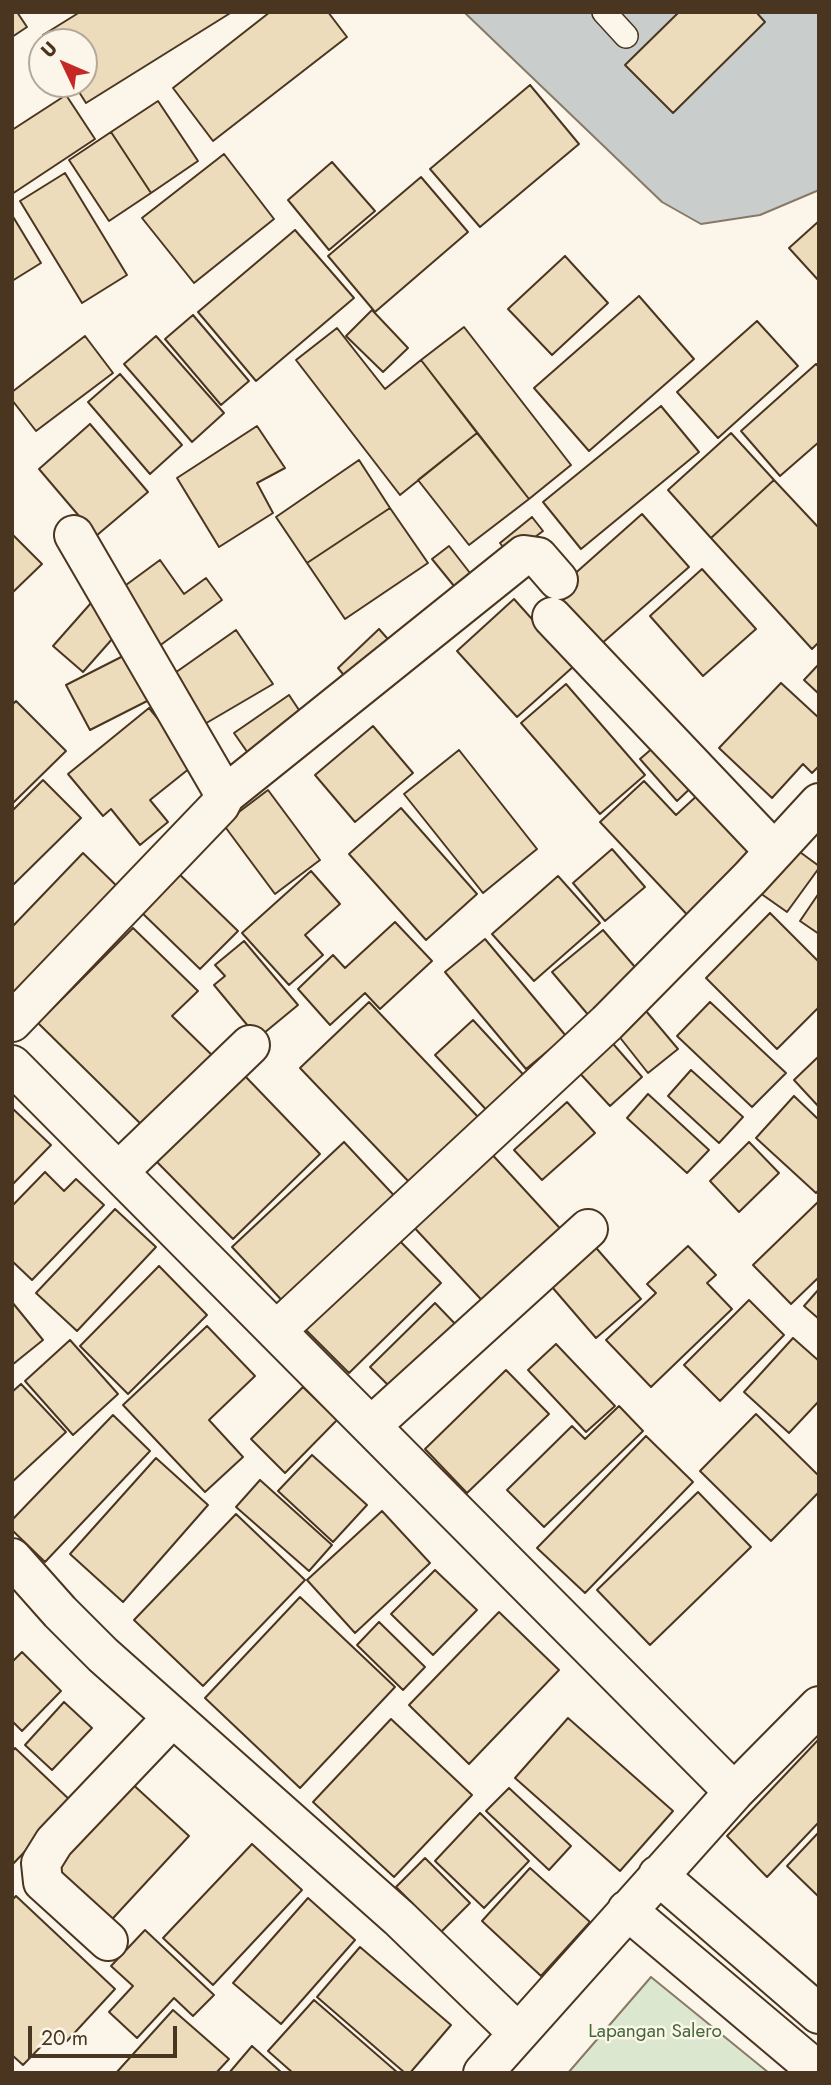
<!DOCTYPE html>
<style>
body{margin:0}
#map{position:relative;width:831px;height:2085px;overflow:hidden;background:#fbf6e9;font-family:Jost,sans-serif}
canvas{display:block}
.frame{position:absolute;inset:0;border:14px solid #4a3520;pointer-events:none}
.north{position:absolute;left:28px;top:28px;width:70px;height:70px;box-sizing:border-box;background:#fbf6e9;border:2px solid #b4a999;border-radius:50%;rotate:314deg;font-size:19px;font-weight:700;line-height:28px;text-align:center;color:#4a3520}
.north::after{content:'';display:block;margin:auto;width:24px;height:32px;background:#c62828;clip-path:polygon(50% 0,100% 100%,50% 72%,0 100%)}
.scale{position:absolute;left:28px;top:2026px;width:149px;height:32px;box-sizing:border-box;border:4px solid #4a3520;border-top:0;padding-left:9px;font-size:21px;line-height:24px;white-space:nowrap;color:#4a3520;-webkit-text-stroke:5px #fbf6e9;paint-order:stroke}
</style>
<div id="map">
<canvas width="831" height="2085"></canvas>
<div class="frame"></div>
<div class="north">U</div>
<div class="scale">20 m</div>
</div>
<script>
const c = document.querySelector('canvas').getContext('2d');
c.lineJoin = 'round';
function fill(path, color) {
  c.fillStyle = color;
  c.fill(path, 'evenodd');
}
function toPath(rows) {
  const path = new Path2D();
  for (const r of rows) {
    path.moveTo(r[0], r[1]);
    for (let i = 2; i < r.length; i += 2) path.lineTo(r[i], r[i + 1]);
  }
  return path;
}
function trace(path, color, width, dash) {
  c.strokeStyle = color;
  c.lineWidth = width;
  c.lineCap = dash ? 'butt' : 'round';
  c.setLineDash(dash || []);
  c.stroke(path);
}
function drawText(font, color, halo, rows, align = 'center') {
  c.font = font + ' Jost,sans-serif';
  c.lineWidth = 5;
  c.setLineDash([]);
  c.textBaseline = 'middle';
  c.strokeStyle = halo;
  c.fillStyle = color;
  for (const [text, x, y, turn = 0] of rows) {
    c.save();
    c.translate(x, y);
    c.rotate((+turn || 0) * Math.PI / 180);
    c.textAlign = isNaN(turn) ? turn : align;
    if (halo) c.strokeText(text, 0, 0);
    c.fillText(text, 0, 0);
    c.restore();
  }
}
const green = toPath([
 [651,1977,769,2073,568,2073,651,1977]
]);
fill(green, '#dce7d0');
trace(green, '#887966', 2);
const water = toPath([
 [464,12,819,12,819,190,760,215,701,224,662,202,464,12]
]);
fill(water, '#c9cecd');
trace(water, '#887966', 2);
const building = toPath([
 [12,12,17,12,27,27,12,37,12,12],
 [80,12,232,12,86,103,74,84,84,84,84,42,48,42,43,35,80,12],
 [270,12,328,12,347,37,213,141,173,88,270,12],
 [679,12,756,12,765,22,673,113,625,65,679,12],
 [530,85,579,144,480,227,430,169,530,85],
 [66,95,95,139,12,194,12,130,66,95],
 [158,101,198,161,151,193,111,132,158,101],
 [111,132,151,193,109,221,69,160,111,132],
 [224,154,274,219,194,283,142,218,224,154],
 [332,162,375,211,329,250,288,200,332,162],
 [65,173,127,275,82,303,20,201,65,173],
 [421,177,468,232,375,312,328,256,421,177],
 [12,215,41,263,12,281,12,215],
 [819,221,819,281,789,248,819,221],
 [295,230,354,298,256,381,198,312,295,230],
 [565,256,608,303,552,355,508,309,565,256],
 [639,296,694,359,589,451,534,388,639,296],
 [372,310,408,348,383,372,346,336,372,310],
 [193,315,249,381,221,405,165,339,193,315],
 [757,321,798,366,718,438,677,392,757,321],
 [464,327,571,465,529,499,421,360,464,327],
 [337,328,385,389,421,360,477,433,400,495,296,360,337,328],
 [85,336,113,373,36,431,12,400,12,392,85,336],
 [156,336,224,413,192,442,124,364,156,336],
 [816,364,819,367,819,442,780,476,741,431,816,364],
 [120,374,182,445,150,474,88,402,120,374],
 [661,406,699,452,581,549,543,502,661,406],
 [90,424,148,492,96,536,39,469,90,424],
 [257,426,285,468,257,483,273,513,219,547,177,478,257,426],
 [477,433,529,499,469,545,418,480,477,433],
 [731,433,774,480,711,538,668,490,731,433],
 [359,460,390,508,307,563,276,517,359,460],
 [774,480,819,528,819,642,812,649,711,538,774,480],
 [390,508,428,563,345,619,307,563,390,508],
 [642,514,689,567,600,645,553,593,642,514],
 [532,517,543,531,510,556,500,543,532,517],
 [12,534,42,564,12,593,12,534],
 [449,546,470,573,454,586,432,559,449,546],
 [160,560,184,594,206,578,222,600,151,652,111,596,160,560],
 [702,569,756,629,703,676,650,616,702,569],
 [514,599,574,666,517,717,457,651,514,599],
 [91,603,121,629,83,672,53,646,91,603],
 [379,629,394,646,352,685,338,668,379,629],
 [236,630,273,684,203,725,172,675,236,630],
 [133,651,155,697,90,730,66,685,133,651],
 [819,664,819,694,804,680,819,664],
 [781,683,819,718,819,766,812,773,803,764,772,798,719,748,781,683],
 [566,684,645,775,600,814,521,723,566,684],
 [289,695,305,719,250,756,234,733,289,695],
 [16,701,66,751,12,804,12,705,16,701],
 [149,708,195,764,150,800,168,822,140,845,111,809,103,816,68,774,149,708],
 [373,726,413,773,355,822,315,775,373,726],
 [662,740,698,781,677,801,640,759,662,740],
 [459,750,537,849,483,893,404,794,459,750],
 [43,780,81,818,12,886,12,811,43,780],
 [644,781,676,815,701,792,762,857,694,922,600,822,644,781],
 [268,790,320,860,275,894,223,824,268,790],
 [401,808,477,894,426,940,349,854,401,808],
 [793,847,819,866,819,868,787,912,760,893,793,847],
 [612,849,645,887,605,921,573,883,612,849],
 [83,853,125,894,12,1011,12,927,83,853],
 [175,870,238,931,200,969,137,908,175,870],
 [311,871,340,904,305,935,323,955,289,985,242,933,311,871],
 [558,876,600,923,534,981,492,934,558,876],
 [819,893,819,934,800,921,819,893],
 [770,913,819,962,819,1007,777,1049,706,978,770,913],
 [395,922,432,961,380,1009,365,993,330,1025,298,989,333,955,345,968,395,922],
 [133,928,198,991,172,1016,220,1063,151,1134,38,1023,133,928],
 [603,930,641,974,590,1017,552,972,603,930],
 [485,939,566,1036,526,1069,445,972,485,939],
 [244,941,298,1005,258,1038,214,985,225,976,215,965,244,941],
 [369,1002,479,1118,410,1183,300,1068,369,1002],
 [710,1002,786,1073,752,1107,677,1036,710,1002],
 [646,1011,678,1049,648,1073,618,1035,646,1011],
 [473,1020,531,1083,494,1118,435,1055,473,1020],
 [608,1038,642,1077,610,1106,575,1068,608,1038],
 [818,1057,819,1058,819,1107,794,1080,818,1057],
 [691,1070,743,1117,719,1143,668,1096,691,1070],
 [244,1075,320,1154,233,1239,156,1161,244,1075],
 [648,1094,709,1150,687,1173,627,1118,648,1094],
 [794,1096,819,1120,819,1190,816,1193,756,1138,794,1096],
 [567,1102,595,1133,542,1180,514,1150,567,1102],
 [12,1108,51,1145,12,1185,12,1108],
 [344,1142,402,1204,290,1309,232,1247,344,1142],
 [749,1142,779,1173,739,1212,710,1181,749,1142],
 [488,1150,567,1236,490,1309,410,1223,488,1150],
 [45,1172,64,1191,76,1179,104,1205,32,1280,12,1261,12,1206,45,1172],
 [819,1201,819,1277,791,1304,753,1265,819,1201],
 [115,1209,156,1247,77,1331,36,1293,115,1209],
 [391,1232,441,1283,349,1373,299,1323,391,1232],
 [590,1241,641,1299,596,1338,546,1280,590,1241],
 [688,1246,716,1275,707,1283,732,1309,651,1387,606,1340,656,1293,647,1284,688,1246],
 [159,1266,207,1315,128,1394,80,1346,159,1266],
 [819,1289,819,1319,804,1306,819,1289],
 [749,1300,784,1335,720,1401,684,1365,749,1300],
 [12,1302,43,1340,12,1365,12,1302],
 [435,1303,461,1330,397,1394,370,1367,435,1303],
 [207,1326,255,1376,209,1420,243,1457,205,1492,123,1405,207,1326],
 [793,1338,819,1361,819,1401,789,1433,744,1392,793,1338],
 [70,1340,118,1394,73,1435,25,1381,70,1340],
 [556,1344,615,1406,586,1432,528,1370,556,1344],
 [506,1370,549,1414,467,1493,425,1449,506,1370],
 [21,1384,66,1432,12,1482,12,1392,21,1384],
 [303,1387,337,1420,285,1473,251,1439,303,1387],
 [619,1406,643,1431,544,1527,507,1490,572,1426,585,1439,619,1406],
 [756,1414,819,1476,819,1492,771,1541,700,1471,756,1414],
 [113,1415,150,1451,45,1562,12,1530,12,1520,113,1415],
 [646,1436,693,1482,585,1593,537,1548,646,1436],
 [312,1455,367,1505,333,1542,278,1491,312,1455],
 [156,1458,208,1505,123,1602,70,1554,156,1458],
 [260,1480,332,1545,309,1571,236,1507,260,1480],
 [698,1492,751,1547,650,1645,597,1590,698,1492],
 [382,1511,430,1563,355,1633,307,1580,382,1511],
 [236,1514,305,1580,203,1686,134,1620,236,1514],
 [435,1570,477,1610,433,1655,391,1614,435,1570],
 [300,1597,395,1687,300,1788,205,1698,300,1597],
 [499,1612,559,1670,469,1764,409,1705,499,1612],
 [379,1622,425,1667,403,1690,357,1645,379,1622],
 [22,1652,61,1691,22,1731,12,1721,12,1662,22,1652],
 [64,1702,92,1728,52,1770,25,1745,64,1702],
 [568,1718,673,1811,620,1871,515,1778,568,1718],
 [391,1719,472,1795,394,1877,313,1802,391,1719],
 [819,1739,819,1822,767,1877,727,1836,819,1739],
 [15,1748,72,1802,12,1865,12,1752,15,1748],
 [128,1780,189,1836,103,1929,42,1872,128,1780],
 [509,1788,571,1846,549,1870,486,1811,509,1788],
 [480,1813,529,1861,484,1908,435,1861,480,1813],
 [819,1832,819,1897,787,1866,819,1832],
 [252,1844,302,1890,213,1985,163,1938,252,1844],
 [425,1858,470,1903,441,1932,396,1887,425,1858],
 [530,1868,590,1922,541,1976,482,1921,530,1868],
 [16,1896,115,1989,67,2041,56,2031,23,2065,12,2055,12,1900,16,1896],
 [308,1898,355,1940,281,2024,233,1983,308,1898],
 [145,1930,214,1995,193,2016,174,1998,137,2038,109,2012,133,1986,111,1966,145,1930],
 [360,1947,451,2025,410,2073,405,2073,317,1997,360,1947],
 [314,2000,398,2073,293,2073,268,2051,314,2000],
 [173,2010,229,2059,216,2073,116,2073,173,2010],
 [252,2046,282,2073,229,2073,252,2046]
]);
fill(building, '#ecdcbc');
trace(building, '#4a3520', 2);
const service = toPath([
 [604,12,626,36]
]);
const minor = toPath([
 [552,617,774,851],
 [225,795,524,555,538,557,558,580],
 [12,1022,220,805,225,795,74,535],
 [12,1065,734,1792],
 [119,1171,250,1045],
 [276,1331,607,1023,750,878,819,803],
 [371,1426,588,1229],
 [12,1558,60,1612,103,1655,399,1918,517,2032],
 [658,1875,819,2014],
 [627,1910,819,2072],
 [108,1941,43,1882,41,1863,54,1842,173,1717],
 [483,2073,734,1792,819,1706]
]);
trace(service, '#4a3520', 26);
trace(minor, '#4a3520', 42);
trace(service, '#fbf6e9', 23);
trace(minor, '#fbf6e9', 38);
drawText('19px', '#436837', '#fbf6e9', [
 ["Lapangan Salero",655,2032]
]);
</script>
